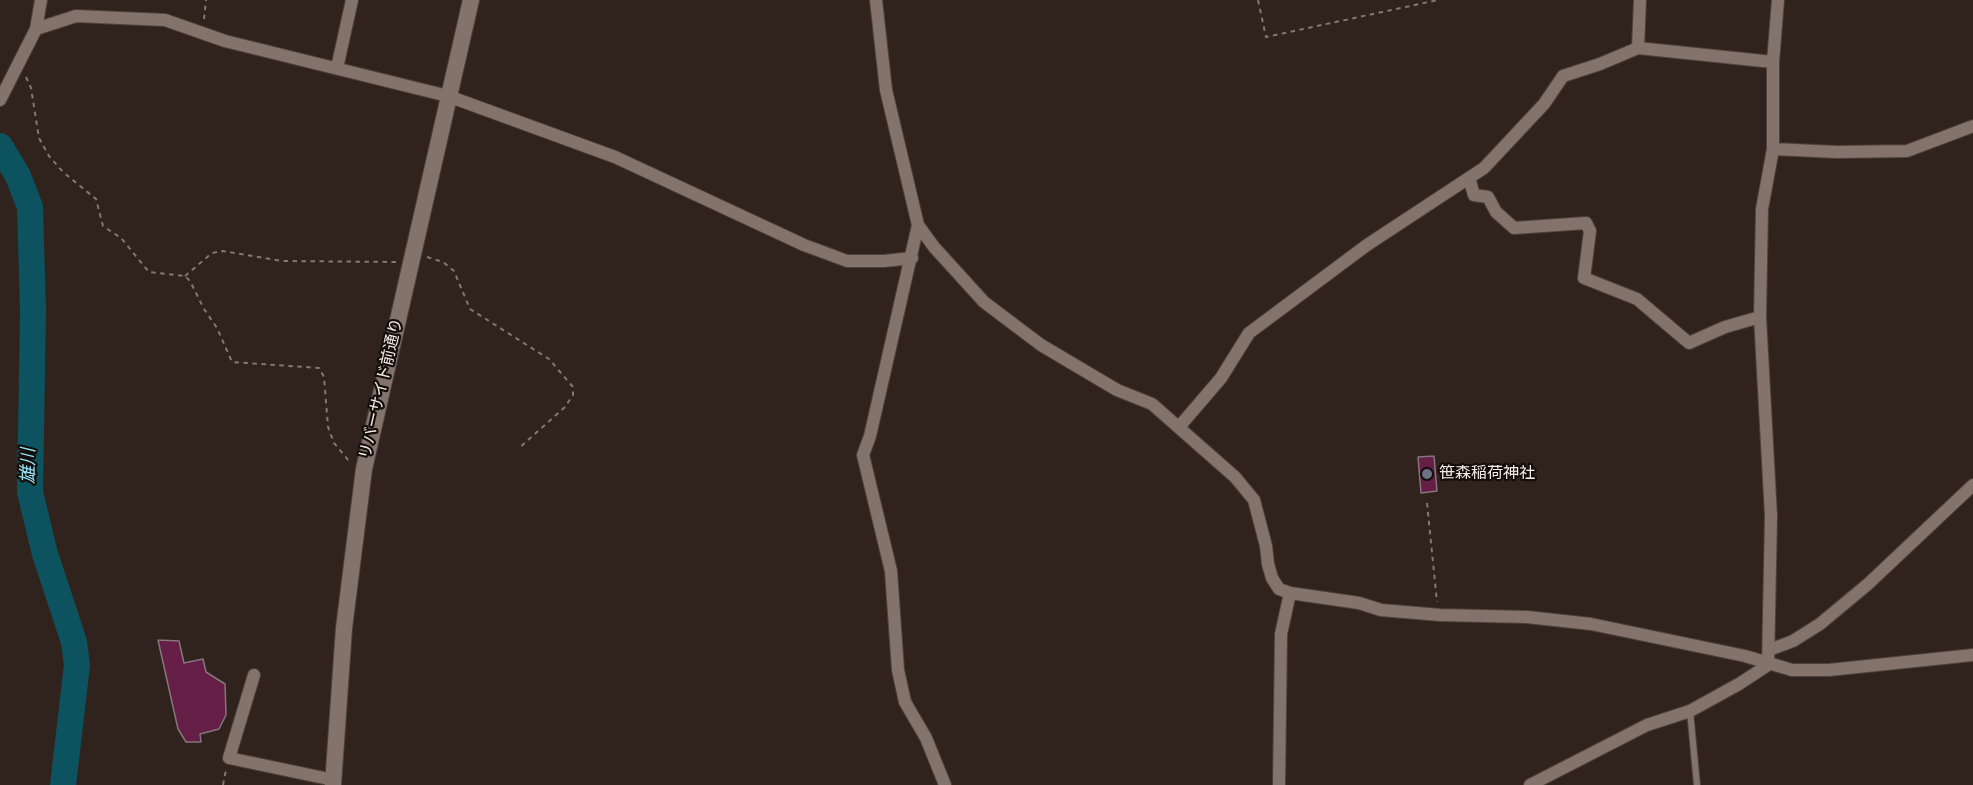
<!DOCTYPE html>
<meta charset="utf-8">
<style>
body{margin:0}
canvas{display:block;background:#30231d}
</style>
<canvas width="1973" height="785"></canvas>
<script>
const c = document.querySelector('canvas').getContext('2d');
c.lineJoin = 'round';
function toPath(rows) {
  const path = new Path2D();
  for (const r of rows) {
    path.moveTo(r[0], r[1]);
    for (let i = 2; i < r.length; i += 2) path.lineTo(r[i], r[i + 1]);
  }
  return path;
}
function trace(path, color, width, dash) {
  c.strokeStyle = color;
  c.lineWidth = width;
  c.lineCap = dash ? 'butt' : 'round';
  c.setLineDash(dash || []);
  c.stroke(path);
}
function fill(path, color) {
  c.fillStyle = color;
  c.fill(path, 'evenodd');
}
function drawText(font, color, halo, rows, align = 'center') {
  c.font = font + ' "Titillium Web","Noto Sans JP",sans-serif';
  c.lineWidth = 4.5;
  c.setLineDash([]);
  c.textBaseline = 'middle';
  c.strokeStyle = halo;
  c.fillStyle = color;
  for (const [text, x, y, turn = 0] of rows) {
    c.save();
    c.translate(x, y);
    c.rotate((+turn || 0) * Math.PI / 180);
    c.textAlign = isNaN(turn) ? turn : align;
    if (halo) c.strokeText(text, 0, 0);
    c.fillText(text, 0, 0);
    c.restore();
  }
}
trace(toPath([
 [0,146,18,176,30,207,33,312,30,492,45,554,74,642,77,665,63,785]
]), '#0d525f', 26);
const building = toPath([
 [1434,456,1437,491,1421,493,1418,457,1434,456],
 [158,640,179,641,184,663,203,659,206,672,225,684,226,715,219,729,200,734,201,742,186,742,178,729,158,640]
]);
fill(building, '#651e46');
trace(building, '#86757c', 1.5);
const lane = toPath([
 [1690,711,1697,785]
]);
const street = toPath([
 [876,0,886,90,918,225,934,247,984,302,1041,345,1117,390,1152,404,1235,477,1254,500,1266,546,1268,564,1272,578,1279,589,1290,593,1359,603,1381,610,1440,615,1527,617,1591,624,1745,656,1792,670,1829,670,1973,655],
 [36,29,76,16,165,20,225,41,448,96,615,157,804,245,847,261,884,261,912,258],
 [1638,48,1640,0],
 [337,68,352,0],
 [0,100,36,29,41,0],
 [1773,149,1837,152,1907,151,1973,126],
 [1469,178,1474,195,1488,197,1496,212,1514,228,1586,223,1590,231,1584,278,1637,299,1689,343,1725,327,1760,317],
 [918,225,870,436,863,455,891,571,898,670,905,702,926,738,945,785],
 [1179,427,1221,378,1249,333,1367,245,1484,168,1544,104,1563,76,1600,64,1638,48,1773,62],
 [1769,650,1793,641,1820,624,1868,584,1973,485],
 [1768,665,1771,516,1760,317,1762,209,1773,149,1773,62,1778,0],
 [254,675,229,758,334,780],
 [1279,785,1281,634,1290,593],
 [1530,785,1647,725,1690,711,1739,684,1768,665]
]);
const secondary = toPath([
 [333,785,344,628,364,469,471,0]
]);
trace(lane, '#4d423d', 8);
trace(street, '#4d423d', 14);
trace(secondary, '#4d423d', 18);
trace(toPath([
 [1258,0,1266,37,1438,0],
 [204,19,206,0],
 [26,77,31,88,39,138,49,156,63,172,96,199,103,226,121,238,149,272,185,276,190,281,204,309,217,328,232,362,319,368,324,377,328,427,334,443,349,461],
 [427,257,443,262,454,271,470,309,549,359,573,387,573,395,565,407,519,448],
 [185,276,212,253,223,251,282,261,397,262],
 [1427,503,1437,602],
 [223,785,226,770]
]), '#827771', 2, [4.5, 4.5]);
trace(lane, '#83736b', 6);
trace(street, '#83736b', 12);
trace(secondary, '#83736b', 16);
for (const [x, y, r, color] of [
 [1427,474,6,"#6b7280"]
]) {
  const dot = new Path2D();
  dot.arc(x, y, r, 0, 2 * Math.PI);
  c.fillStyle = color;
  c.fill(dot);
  trace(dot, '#140e0b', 2);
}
drawText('16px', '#f5ece7', '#140e0b', [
 ["リバーサイド前通り",382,389,-77]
]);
drawText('16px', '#f5ece7', '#140e0b', [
 ["笹森稲荷神社",1439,474]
], 'left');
drawText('italic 18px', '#94e7fa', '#140e0b', [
 ["雄川",30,466,-90]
]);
</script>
